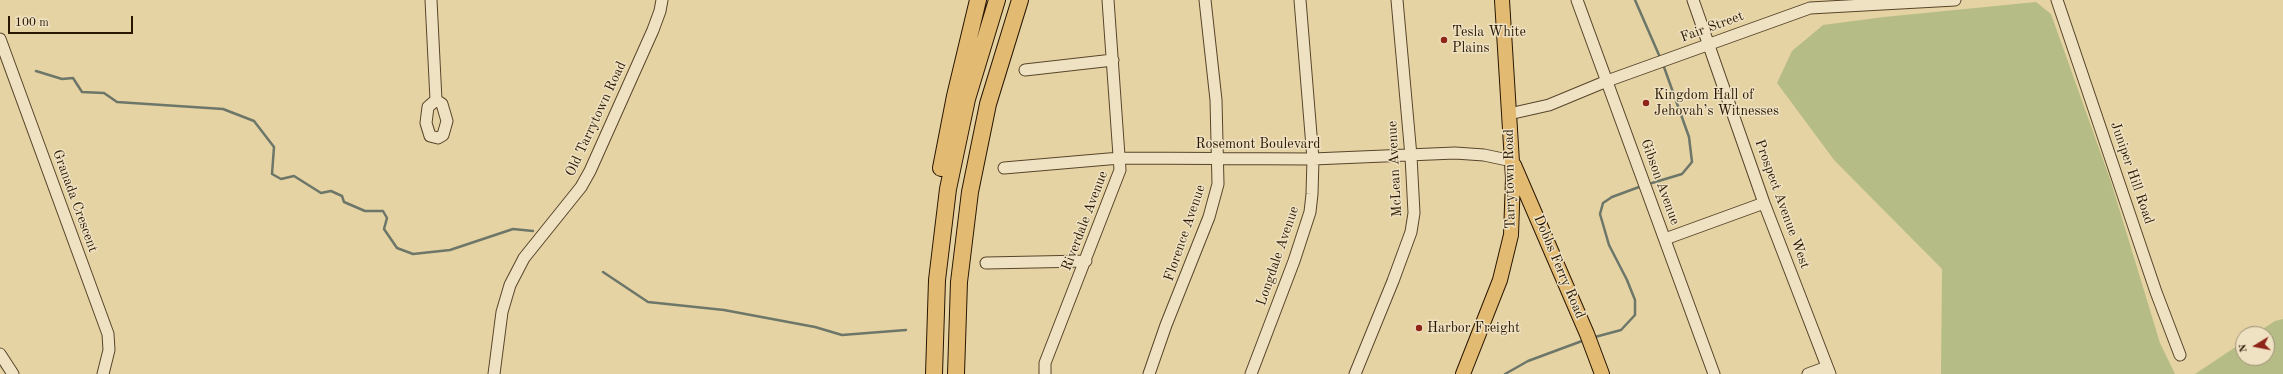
<!DOCTYPE html>
<meta charset="utf-8">
<style>
body{margin:0}
#map{position:relative;width:2283px;height:374px;overflow:hidden;background:#e6d3a3;font-family:"Old Standard TT",serif}
canvas{display:block}
.north{position:absolute;left:2235px;top:326px;width:40px;height:40px;box-sizing:border-box;background:#efe2c3;border:1px solid #9f9076;border-radius:50%;rotate:260deg;font-size:11px;font-weight:700;line-height:16px;text-align:center;color:#281602}
.north::after{content:'';display:block;margin:auto;width:14px;height:18px;background:#8f2418;clip-path:polygon(50% 0,100% 100%,50% 72%,0 100%)}
.scale{position:absolute;left:8px;top:16px;width:125px;height:18px;box-sizing:border-box;border:2px solid #281602;border-top:0;padding-left:5px;font-size:12px;line-height:14px;white-space:nowrap;color:#281602;-webkit-text-stroke:3px #efe2c3;paint-order:stroke}
</style>
<div id="map">
<canvas width="2283" height="374"></canvas>
<div class="north">N</div>
<div class="scale">100 m</div>
</div>
<script>
const c = document.querySelector('canvas').getContext('2d');
c.lineJoin = 'round';
function fill(path, color) {
  c.fillStyle = color;
  c.fill(path, 'evenodd');
}
function toPath(rows) {
  const path = new Path2D();
  for (const r of rows) {
    path.moveTo(r[0], r[1]);
    for (let i = 2; i < r.length; i += 2) path.lineTo(r[i], r[i + 1]);
  }
  return path;
}
function trace(path, color, width, dash) {
  c.strokeStyle = color;
  c.lineWidth = width;
  c.lineCap = dash ? 'butt' : 'round';
  c.setLineDash(dash || []);
  c.stroke(path);
}
function drawText(font, color, halo, rows, align = 'center') {
  c.font = font + ' "Old Standard TT",serif';
  c.lineWidth = 3;
  c.setLineDash([]);
  c.textBaseline = 'middle';
  c.strokeStyle = halo;
  c.fillStyle = color;
  for (const [text, x, y, turn = 0] of rows) {
    c.save();
    c.translate(x, y);
    c.rotate((+turn || 0) * Math.PI / 180);
    c.textAlign = isNaN(turn) ? turn : align;
    if (halo) c.strokeText(text, 0, 0);
    c.fillText(text, 0, 0);
    c.restore();
  }
}
fill(toPath([
 [2036,2,2051,14,2111,182,2160,343,2175,374,1941,374,1942,269,1834,160,1777,83,1792,51,1823,25,1884,17],
 [2283,319,2283,374,2195,374,2243,342,2243,358,2267,358,2267,334,2255,334,2275,321]
]), '#b6bc85');
trace(toPath([
 [1635,0,1659,55],
 [36,71,62,79,73,78,82,92,104,93,117,102,223,109,254,121,274,147,272,174,281,179,294,176,321,193,331,191,342,196,344,202,365,211,383,211,387,218,384,229,397,248,413,254,450,250,513,229,533,231],
 [1652,183,1682,174,1692,162,1689,137,1664,67],
 [603,272,648,302,724,310,815,327,842,335,906,330],
 [1595,337,1621,330,1635,315,1635,300,1627,280,1609,245,1600,214,1603,203,1612,197,1639,187],
 [1505,374,1528,361,1582,341]
]), '#6c7669', 2.5);
const minor = toPath([
 [431,0,436,100],
 [1577,0,1714,374],
 [1693,0,1764,203,1830,374],
 [2057,0,2156,292,2180,355],
 [0,39,108,334,109,350,103,374],
 [1025,70,1113,60],
 [436,100,442,104,447,121,443,135,438,138,430,136,426,123,428,107,436,100],
 [1509,114,1549,105,1607,81,1810,8,1955,0],
 [1004,168,1120,158,1313,159,1455,153,1484,155,1512,161],
 [1665,239,1764,203],
 [986,263,1086,261],
 [0,354,13,374],
 [494,374,502,312,510,285,524,258,581,187,590,171,653,30,660,11,662,0],
 [1045,374,1045,363,1120,170,1108,0],
 [1149,374,1166,325,1209,217,1218,184,1216,100,1205,0],
 [1251,374,1294,261,1310,212,1312,194,1313,159,1300,0],
 [1355,374,1393,281,1411,232,1414,213,1411,156,1397,0],
 [1808,374,1827,367]
]);
const major = toPath([
 [1514,165,1587,334,1602,374],
 [1463,374,1500,280,1511,235,1513,178,1502,0]
]);
const highway = toPath([
 [941,168,955,96,978,0],
 [934,374,937,280,948,189,967,99,997,0],
 [956,374,959,282,970,192,988,104,1020,0]
]);
trace(minor, '#58452a', 13);
trace(major, '#281602', 16);
trace(highway, '#281602', 18);
trace(minor, '#efe2c3', 11);
trace(major, '#e3ba72', 14);
trace(highway, '#e3ba72', 16);
for (const [x, y, r, color] of [
 [1444,40,4,"#8f2418"],
 [1646,103,4,"#8f2418"],
 [1419,328,4,"#8f2418"]
]) {
  const dot = new Path2D();
  dot.arc(x, y, r, 0, 2 * Math.PI);
  c.fillStyle = color;
  c.fill(dot);
  trace(dot, '#efe2c3', 1.5);
}
drawText('14px', '#281602', '#efe2c3', [
 ["Fair Street",1712,27,-20],
 ["Old Tarrytown Road",596,119,-65],
 ["Rosemont Boulevard",1258,144],
 ["McLean Avenue",1395,169,-93],
 ["Juniper Hill Road",2132,173,71],
 ["Tarrytown Road",1510,179,-91],
 ["Gibson Avenue",1660,182,70],
 ["Granada Crescent",75,201,70],
 ["Prospect Avenue West",1782,204,70],
 ["Riverdale Avenue",1085,221,-69],
 ["Florence Avenue",1185,233,-71],
 ["Longdale Avenue",1278,256,-71],
 ["Dobbs Ferry Road",1559,267,67]
]);
drawText('14px', '#281602', '#efe2c3', [
 ["Tesla White",1452,32],
 ["Plains",1452,48],
 ["Kingdom Hall of",1654,95],
 ["Jehovah’s Witnesses",1654,111],
 ["Harbor Freight",1427,328]
], 'left');
</script>
